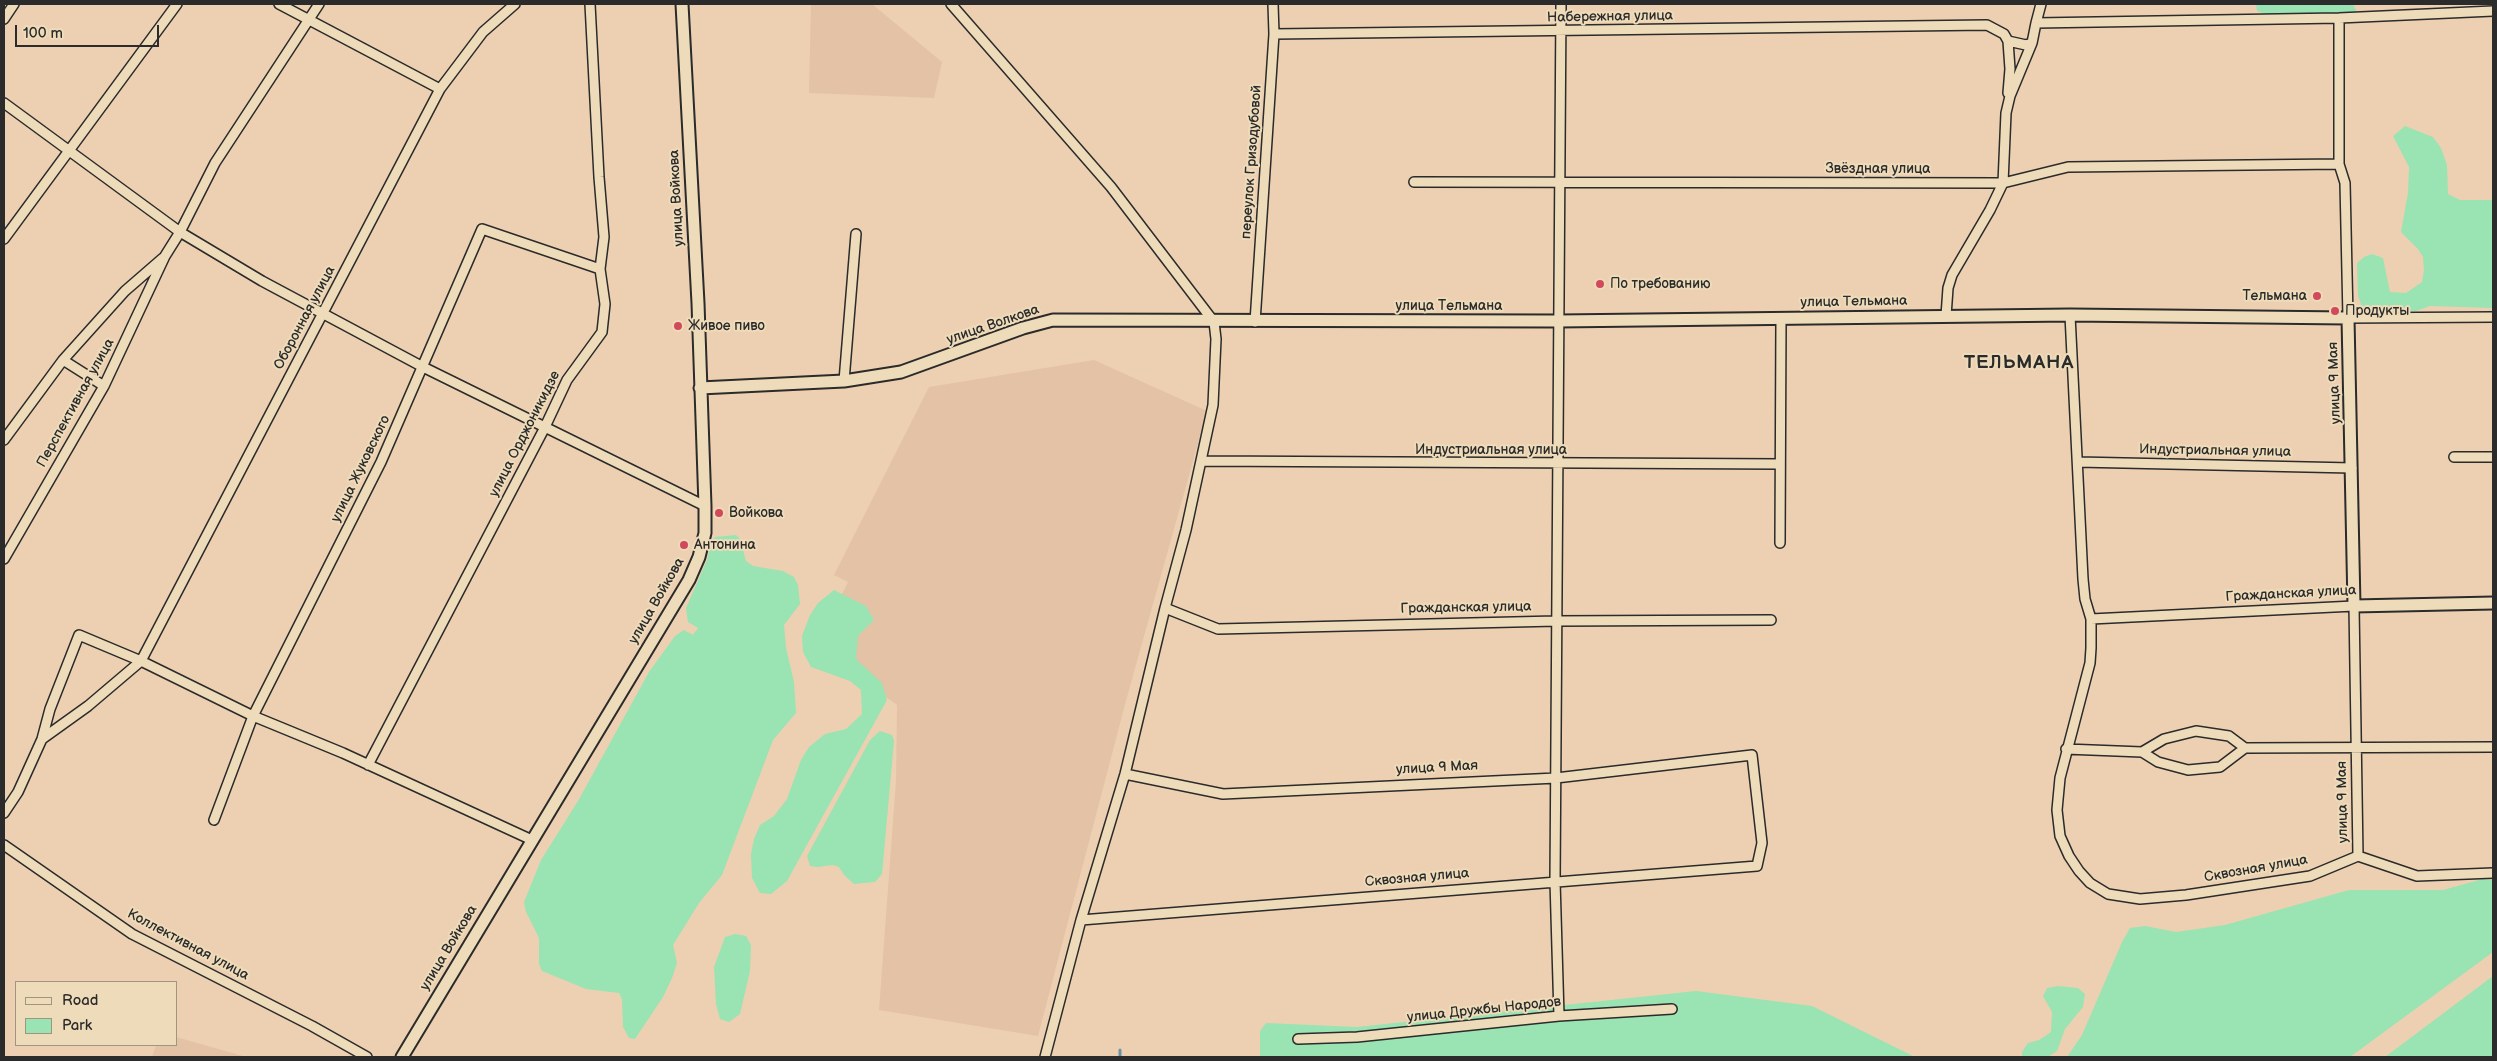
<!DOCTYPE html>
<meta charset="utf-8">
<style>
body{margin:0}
#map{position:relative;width:2497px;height:1061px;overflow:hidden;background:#edd0b1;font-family:"Balsamiq Sans",sans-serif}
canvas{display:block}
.frame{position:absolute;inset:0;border:5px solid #2b2b2b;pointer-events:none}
.legend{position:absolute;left:15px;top:981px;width:162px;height:65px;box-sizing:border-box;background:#eedbb9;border:1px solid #a09580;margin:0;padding:6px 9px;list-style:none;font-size:15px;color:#2b2b2b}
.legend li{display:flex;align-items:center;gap:10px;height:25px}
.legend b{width:25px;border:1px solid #a09580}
.scale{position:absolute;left:15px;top:25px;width:144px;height:22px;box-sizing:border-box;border:2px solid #2b2b2b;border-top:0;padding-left:6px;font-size:15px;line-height:18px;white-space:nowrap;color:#2b2b2b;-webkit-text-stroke:4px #eedbb9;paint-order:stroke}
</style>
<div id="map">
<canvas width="2497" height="1061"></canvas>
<div class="frame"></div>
<ul class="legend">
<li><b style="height:6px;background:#eedbb9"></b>Road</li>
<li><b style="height:14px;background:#9ae3b2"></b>Park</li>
</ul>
<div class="scale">100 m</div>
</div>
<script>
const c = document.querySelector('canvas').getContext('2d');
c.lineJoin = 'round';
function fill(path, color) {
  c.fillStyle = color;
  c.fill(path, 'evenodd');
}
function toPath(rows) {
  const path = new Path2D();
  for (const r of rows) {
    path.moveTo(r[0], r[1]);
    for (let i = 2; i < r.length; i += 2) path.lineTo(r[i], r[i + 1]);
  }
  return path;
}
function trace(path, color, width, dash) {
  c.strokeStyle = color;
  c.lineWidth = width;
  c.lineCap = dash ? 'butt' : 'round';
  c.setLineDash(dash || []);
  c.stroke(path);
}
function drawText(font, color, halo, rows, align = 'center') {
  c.font = font + ' "Balsamiq Sans",sans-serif';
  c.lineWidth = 4;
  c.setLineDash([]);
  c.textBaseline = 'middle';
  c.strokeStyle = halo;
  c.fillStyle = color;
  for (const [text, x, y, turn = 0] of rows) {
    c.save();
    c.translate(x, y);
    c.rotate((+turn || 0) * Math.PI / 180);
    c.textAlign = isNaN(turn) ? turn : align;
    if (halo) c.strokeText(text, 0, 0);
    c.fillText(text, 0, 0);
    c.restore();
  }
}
fill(toPath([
 [811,4,872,4,942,62,934,98,809,93],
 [1094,360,1207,411,1127,697,1038,1036,879,1010,896,781,897,705,816,647,848,582,834,575,929,387],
 [176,1037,243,1056,244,1057,152,1057,156,1045,176,1045]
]), '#e4c2a6');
fill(toPath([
 [2256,4,2353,4,2357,12,2351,20,2314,24,2274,17,2257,11],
 [2405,126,2433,137,2441,148,2447,165,2448,194,2460,200,2493,200,2493,308,2430,306,2416,311,2371,312,2362,307,2358,296,2357,263,2364,257,2372,254,2383,258,2390,292,2406,293,2422,282,2424,270,2423,257,2418,249,2401,232,2408,193,2409,167,2393,136],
 [736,535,740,539,746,561,753,566,783,571,794,577,798,585,800,604,784,625,786,648,794,682,796,713,773,740,722,875,699,903,673,945,677,963,672,978,663,997,635,1039,629,1038,623,1027,622,999,619,993,586,989,542,971,539,964,539,938,526,912,524,902,541,860,578,801,649,672,675,636,684,630,693,635,698,628,688,622,686,608,707,560,712,540,715,537],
 [834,590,866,606,874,620,858,636,856,659,882,683,887,700,787,881,771,894,760,893,752,878,751,854,754,839,760,825,774,816,787,799,801,760,809,747,825,734,846,729,862,714,861,690,850,681,811,667,803,652,802,636,810,615,818,603],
 [880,731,892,735,894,741,882,874,875,882,854,884,844,875,839,867,833,865,818,867,810,866,807,856,870,740],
 [2483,879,2493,880,2493,952,2350,1057,2067,1057,2082,1035,2122,942,2130,928,2145,926,2176,932,2225,925,2349,890,2443,890],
 [735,934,746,936,751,945,750,971,740,1014,729,1022,720,1019,716,1004,714,967,725,937],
 [2493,976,2493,1057,2385,1057],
 [2058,986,2078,988,2085,994,2083,1007,2065,1029,2057,1051,2048,1057,2022,1057,2022,1052,2028,1043,2039,1040,2051,1032,2052,1012,2043,996,2047,988],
 [1696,991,1812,1006,1915,1057,1260,1057,1260,1031,1266,1023,1357,1027]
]), '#9ae3b2');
trace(toPath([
 [1120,1057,1120,1050]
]), '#6c92a7', 3);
const minor = toPath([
 [279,4,440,89],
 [951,4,1111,187,1214,322,1216,339,1213,405,1186,530,1165,608,1125,774,1081,920,1045,1057],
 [2339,18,2339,164,2345,183,2348,318,2493,317],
 [4,19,14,4],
 [2036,23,2041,4],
 [1274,34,1987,25,2004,34,2008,41,2026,45,2032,43,2036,23,2339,18,2493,11],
 [2008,93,2010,69,2008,41],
 [4,103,180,232,262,281,423,367,705,506],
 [1414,182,2003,183,2068,167,2339,164],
 [4,239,177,4],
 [2070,315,2083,579,2085,599,2091,619,2091,648,2090,663,2060,778,2057,810,2060,836,2069,856,2079,871,2090,883,2108,894,2140,899,2186,895,2310,876,2358,856,2417,876,2493,873],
 [1946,316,1948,288,1952,275,1990,210,2003,183,2006,113,2010,96,2032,43],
 [1255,322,1274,34,1273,4],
 [63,360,104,386],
 [844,381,856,234],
 [4,440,63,360,125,291,163,258],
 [2454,457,2493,457],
 [1201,461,1780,464],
 [2078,462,2352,468],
 [1780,543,1781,318],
 [4,559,104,386,165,256,180,232,215,163,319,4],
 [1165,608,1218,629,1556,621,1771,620],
 [2091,619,2354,606,2358,856],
 [42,739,88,706,141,661,440,89,483,32,515,4],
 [2066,749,2142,752,2158,762,2188,770,2220,767,2245,748,2493,747],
 [2142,752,2164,739,2196,731,2229,736,2245,748],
 [368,765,544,429,567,380,602,332,605,304,600,269,604,237,599,177,590,4],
 [4,813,18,792,42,739,50,709,79,635,141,661,253,716,343,753,532,840],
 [214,820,253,716,381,462,482,229,600,269],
 [4,845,132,934,312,1026,367,1057],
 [1081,920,1757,866,1762,843,1752,755,1556,778,1223,794,1125,774],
 [1559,1016,1555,881,1561,4],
 [1298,1039,1357,1037,1559,1016,1672,1009]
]);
const tertiary = toPath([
 [700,388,844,381,901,372,1023,328,1053,320,1558,321,2070,315,2348,318,2354,606,2493,603],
 [402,1057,689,580,699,557,705,533,705,506,698,303,682,4]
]);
trace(minor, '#2b2b2b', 12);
trace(tertiary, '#2b2b2b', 15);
trace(minor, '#eedbb9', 9);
trace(tertiary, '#eedbb9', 11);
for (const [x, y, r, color] of [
 [1600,284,5,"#d1495b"],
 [2317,296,5,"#d1495b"],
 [2335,311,5,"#d1495b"],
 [678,326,5,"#d1495b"],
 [719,513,5,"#d1495b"],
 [684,545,5,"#d1495b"]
]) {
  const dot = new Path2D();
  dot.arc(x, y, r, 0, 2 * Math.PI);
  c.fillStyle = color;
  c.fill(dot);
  trace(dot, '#eedbb9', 2);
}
drawText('14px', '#2b2b2b', '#eedbb9', [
 ["Набережная улица",1610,17,-1],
 ["переулок Гризодубовой",1252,162,-86],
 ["Звёздная улица",1878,169],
 ["улица Войкова",677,198,-93],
 ["улица Тельмана",1854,302,-1],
 ["улица Тельмана",1449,306],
 ["Оборонная улица",305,318,-62],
 ["улица Волкова",993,325,-19],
 ["улица 9 Мая",2335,383,-92],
 ["Перспективная улица",76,403,-61],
 ["улица Орджоникидзе",525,434,-63],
 ["Индустриальная улица",1491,450],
 ["Индустриальная улица",2215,451,1],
 ["улица Жуковского",361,469,-64],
 ["Гражданская улица",2291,594,-3],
 ["улица Войкова",657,601,-60],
 ["Гражданская улица",1466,608,-1],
 ["улица 9 Мая",1437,768,-3],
 ["улица 9 Мая",2343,802,-91],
 ["Сквозная улица",2256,869,-10],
 ["Сквозная улица",1417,878,-5],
 ["Коллективная улица",188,945,28],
 ["улица Войкова",449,948,-59],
 ["улица Дружбы Народов",1484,1010,-6]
]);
drawText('14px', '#2b2b2b', '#eedbb9', [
 ["По требованию",1610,284],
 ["Тельмана",2307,296,"right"],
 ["Продукты",2345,311],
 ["Живое пиво",688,326],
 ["Войкова",729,513],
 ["Антонина",694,545]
], 'left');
c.letterSpacing = '1px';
drawText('bold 19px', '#2b2b2b', '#eedbb9', [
 ["ТЕЛЬМАНА",2019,363]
]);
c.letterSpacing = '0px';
</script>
